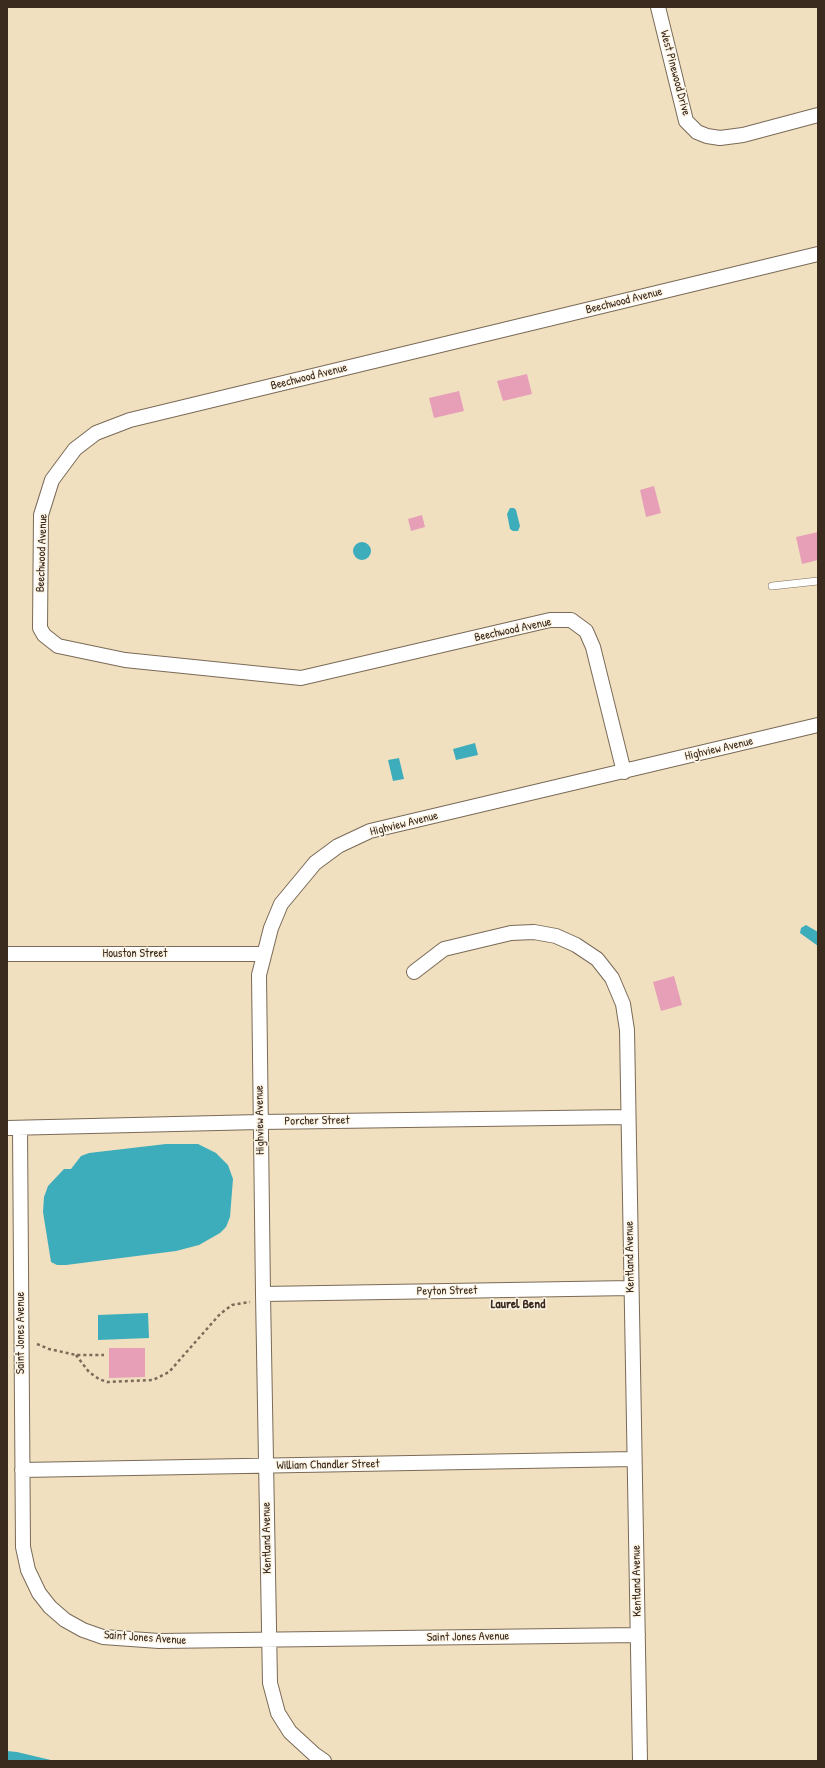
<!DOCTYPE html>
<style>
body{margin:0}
#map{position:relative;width:825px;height:1768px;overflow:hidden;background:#f0e0c0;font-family:"Patrick Hand",sans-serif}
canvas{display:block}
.frame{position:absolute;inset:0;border:8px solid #3b2a1e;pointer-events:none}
</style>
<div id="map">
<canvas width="825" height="1768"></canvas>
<div class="frame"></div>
</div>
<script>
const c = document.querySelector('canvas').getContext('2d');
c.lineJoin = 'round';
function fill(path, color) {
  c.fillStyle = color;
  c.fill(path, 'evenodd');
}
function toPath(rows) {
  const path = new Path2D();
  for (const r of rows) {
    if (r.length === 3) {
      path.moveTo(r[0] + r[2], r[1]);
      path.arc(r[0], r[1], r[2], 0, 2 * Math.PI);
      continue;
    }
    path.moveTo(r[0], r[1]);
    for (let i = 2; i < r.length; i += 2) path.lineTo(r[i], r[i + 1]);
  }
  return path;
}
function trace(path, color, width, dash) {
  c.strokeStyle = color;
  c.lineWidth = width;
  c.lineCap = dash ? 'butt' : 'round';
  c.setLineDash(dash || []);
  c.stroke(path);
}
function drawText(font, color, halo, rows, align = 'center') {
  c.font = font + ' "Patrick Hand",sans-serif';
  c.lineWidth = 3;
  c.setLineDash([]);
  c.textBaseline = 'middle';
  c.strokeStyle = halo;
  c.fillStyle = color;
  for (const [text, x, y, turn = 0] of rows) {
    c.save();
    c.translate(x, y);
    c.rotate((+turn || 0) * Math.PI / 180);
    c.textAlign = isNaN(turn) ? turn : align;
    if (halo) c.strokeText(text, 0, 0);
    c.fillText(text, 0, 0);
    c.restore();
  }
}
fill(toPath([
 [510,508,514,508,516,510,520,526,518,531,513,531,510,529,507,514],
 [362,551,9],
 [475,743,478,755,456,760,453,749],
 [399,758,404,779,393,781,388,760],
 [806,925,818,932,818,946,800,933,801,928],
 [166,1144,198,1144,216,1153,228,1165,233,1179,230,1217,226,1227,220,1233,199,1245,176,1251,66,1265,57,1265,51,1262,43,1212,44,1197,48,1186,64,1169,71,1169,81,1156,89,1153],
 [148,1313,149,1338,98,1340,98,1315],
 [7,1751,17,1752,55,1761,7,1761]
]), '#3dadbb');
fill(toPath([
 [527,374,532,394,503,401,497,381],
 [459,391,464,411,434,418,429,398],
 [654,486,661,513,646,517,640,490],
 [422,515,425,527,411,531,408,519],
 [818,532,818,560,802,564,796,537],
 [674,976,682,1005,661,1011,653,982],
 [109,1348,145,1348,145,1377,109,1378]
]), '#e69fb7');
const service = toPath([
 [772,586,818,581]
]);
const minor = toPath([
 [658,7,686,121,697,132,707,136,720,138,743,135,818,115],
 [624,772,593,647,586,631,571,620,550,620,301,678,125,660,58,646,44,635,40,628,41,515,52,480,75,449,96,433,130,420,818,254],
 [7,954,263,954],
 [414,972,444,949,511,933,534,932,556,936,576,945,597,959,612,978,623,1004,627,1030,640,1761],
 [7,1128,260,1122,627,1117],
 [20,1128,23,1547,28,1570,39,1593,50,1607,65,1620,83,1630,103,1637,159,1641,638,1635],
 [263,1294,631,1288],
 [22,1470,634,1459],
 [324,1761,314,1754,290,1732,278,1713,270,1683,263,1294,259,975,271,928,281,904,315,863,338,846,370,831,818,725]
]);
trace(service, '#7a6a57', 8);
trace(minor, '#7a6a57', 16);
trace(toPath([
 [37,1344,49,1349,76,1355,104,1355],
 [76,1355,89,1372,99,1379,107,1382,153,1380,169,1372,220,1314,232,1305,250,1302]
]), '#7a6a57', 2.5, [3, 3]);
trace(service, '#fff', 7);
trace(minor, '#fff', 14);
drawText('12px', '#3b2a1e', '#fcf5e5', [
 ["West Pinewood Drive",675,73,75],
 ["Beechwood Avenue",624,301,-14],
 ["Beechwood Avenue",309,377,-14],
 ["Beechwood Avenue",42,553,-88],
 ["Beechwood Avenue",513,630,-12],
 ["Highview Avenue",719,749,-13],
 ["Highview Avenue",404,824,-14],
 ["Houston Street",135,954],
 ["Highview Avenue",260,1120,-91],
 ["Porcher Street",317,1121,-1],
 ["Kentland Avenue",630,1257,-91],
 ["Peyton Street",447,1291,-1],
 ["Saint Jones Avenue",21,1333,-90],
 ["William Chandler Street",328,1465,-1],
 ["Kentland Avenue",267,1538,-91],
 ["Kentland Avenue",637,1581,-91],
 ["Saint Jones Avenue",468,1637,-1],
 ["Saint Jones Avenue",145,1638,4]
]);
drawText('bold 13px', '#3b2a1e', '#fcf5e5', [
 ["Laurel Bend",518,1305]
]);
</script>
